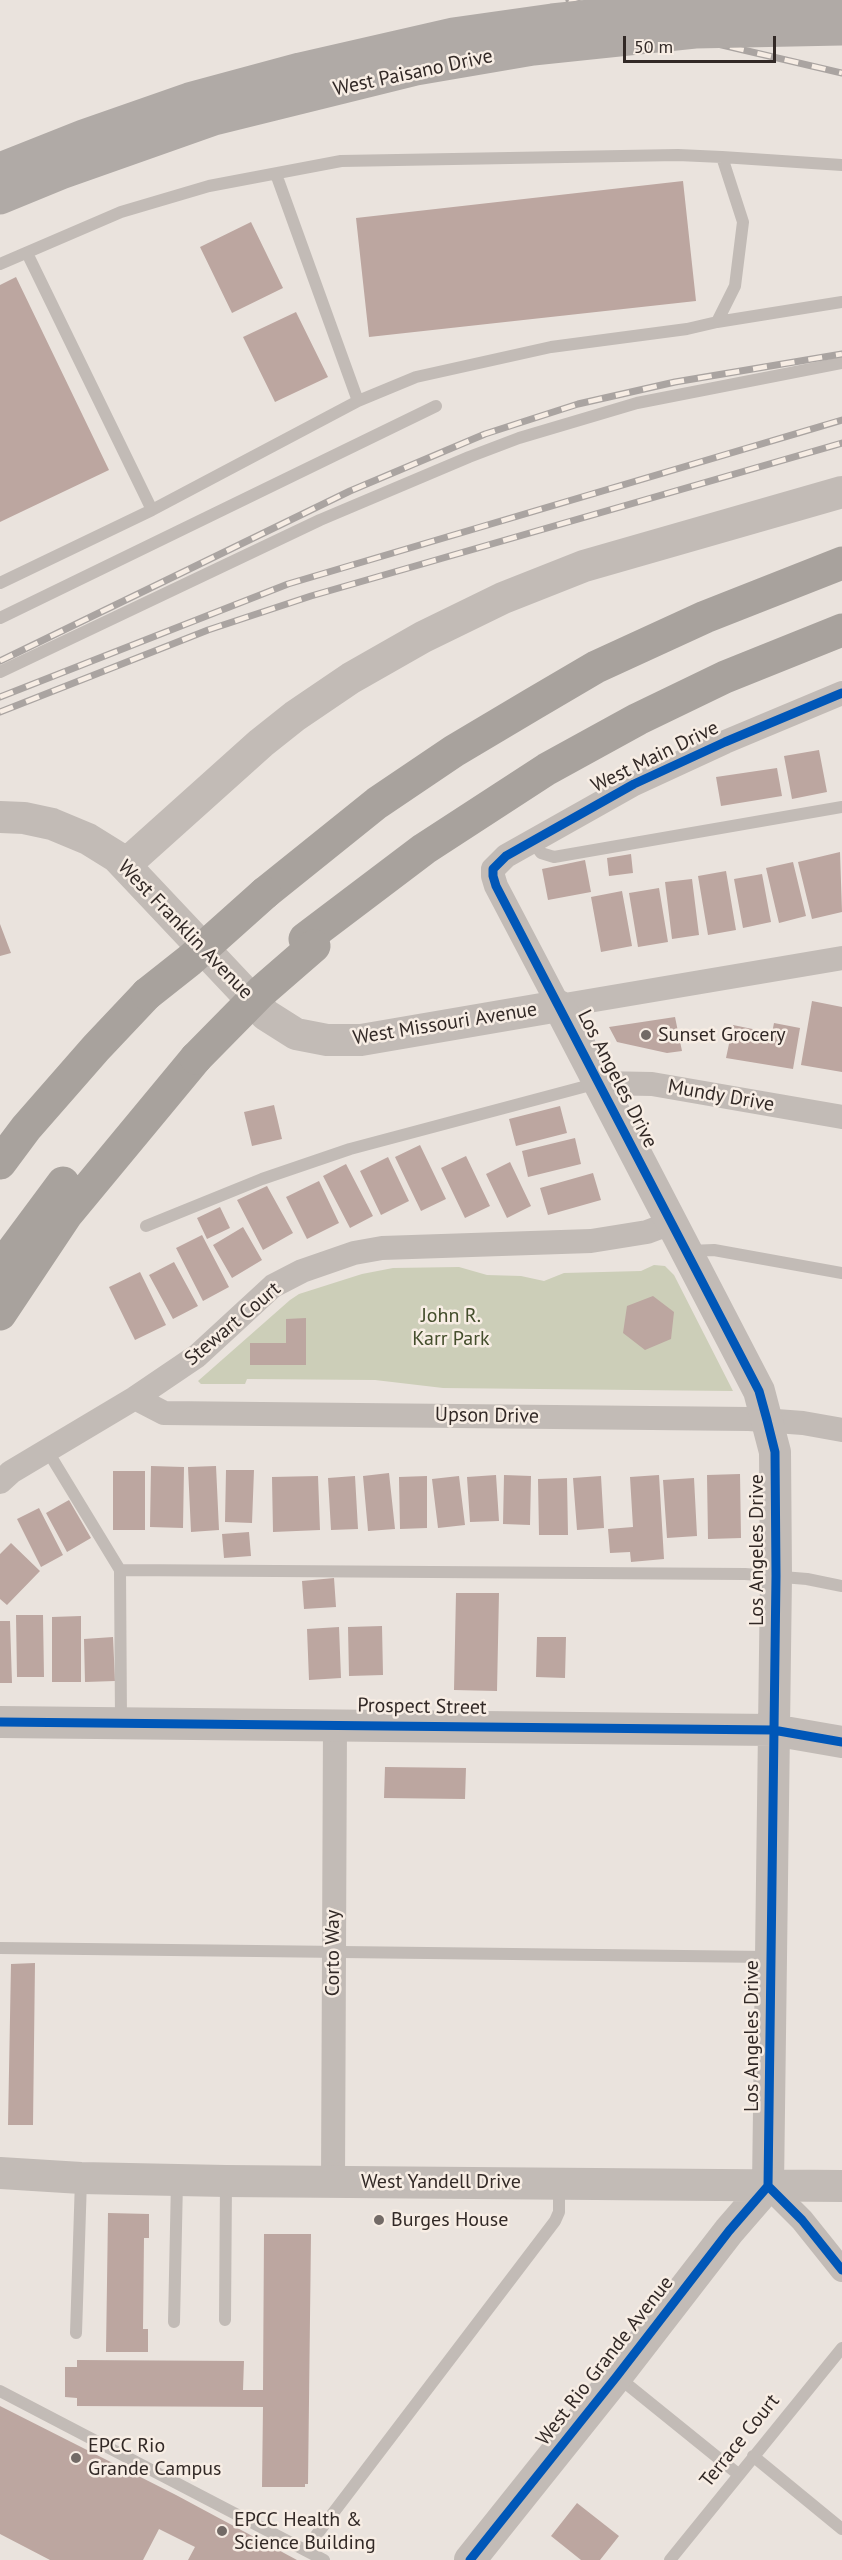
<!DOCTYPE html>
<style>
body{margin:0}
#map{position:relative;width:842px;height:2560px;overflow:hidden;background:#eae3dd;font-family:"PT Sans",sans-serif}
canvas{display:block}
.scale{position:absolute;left:623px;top:36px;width:153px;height:27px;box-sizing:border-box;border:3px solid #322926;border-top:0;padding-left:8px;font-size:18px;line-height:21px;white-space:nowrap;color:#322926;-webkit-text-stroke:4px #f7ede4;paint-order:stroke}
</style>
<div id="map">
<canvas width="842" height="2560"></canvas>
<div class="scale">50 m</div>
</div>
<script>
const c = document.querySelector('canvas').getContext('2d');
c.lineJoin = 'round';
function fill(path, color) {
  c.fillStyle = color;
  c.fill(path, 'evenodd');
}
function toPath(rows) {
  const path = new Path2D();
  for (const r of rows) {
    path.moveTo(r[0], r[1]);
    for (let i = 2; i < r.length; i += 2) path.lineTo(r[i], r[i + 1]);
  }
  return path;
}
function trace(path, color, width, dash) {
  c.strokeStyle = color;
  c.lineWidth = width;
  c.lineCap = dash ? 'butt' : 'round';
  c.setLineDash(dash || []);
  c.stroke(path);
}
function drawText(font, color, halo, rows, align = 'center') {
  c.font = font + ' "PT Sans",sans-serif';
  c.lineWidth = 5;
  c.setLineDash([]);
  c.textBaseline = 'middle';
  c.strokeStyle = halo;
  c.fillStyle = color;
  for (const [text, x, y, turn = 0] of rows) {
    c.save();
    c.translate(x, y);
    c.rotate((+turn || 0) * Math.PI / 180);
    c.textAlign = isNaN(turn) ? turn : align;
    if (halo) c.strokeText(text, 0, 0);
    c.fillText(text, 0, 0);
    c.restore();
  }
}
fill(toPath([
 [654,1265,665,1266,674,1275,733,1391,443,1388,375,1380,247,1379,245,1384,201,1384,198,1381,290,1300,299,1294,362,1274,393,1268,459,1267,487,1275,521,1276,544,1281,564,1273,641,1271]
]), '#ccceb8');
fill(toPath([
 [683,181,696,301,369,337,356,218],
 [251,222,283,288,232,313,200,247],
 [16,277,109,470,0,522,0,285],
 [296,312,328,377,275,402,243,337],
 [819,750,827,792,792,799,784,756],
 [777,768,782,796,721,806,716,777],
 [840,852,842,912,812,919,798,862],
 [631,854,633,873,609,876,607,858],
 [585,860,591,892,548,900,542,869],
 [793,862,806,916,779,923,766,868],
 [726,871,736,930,708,935,698,876],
 [762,874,771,922,743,928,734,879],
 [692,879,699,935,672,939,665,882],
 [659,888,668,942,638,947,629,893],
 [622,891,632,946,601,952,591,897],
 [0,924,11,953,0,956],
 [812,1001,842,1007,842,1072,801,1065],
 [675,1017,682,1051,667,1053,617,1042,609,1027],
 [774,1023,800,1028,793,1069,726,1058,733,1025,772,1033],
 [274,1105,282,1139,252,1146,244,1112],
 [560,1106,567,1133,516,1146,509,1119],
 [575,1138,581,1164,528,1177,522,1151],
 [420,1145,446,1199,421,1211,395,1157],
 [466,1156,490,1206,465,1218,441,1168],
 [388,1157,409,1201,381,1215,360,1171],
 [510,1162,531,1206,507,1218,486,1174],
 [346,1164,373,1216,350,1228,323,1176],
 [593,1173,601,1200,548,1215,540,1188],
 [319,1181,339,1223,307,1239,286,1197],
 [267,1186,293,1233,263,1250,237,1200],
 [220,1207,230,1228,207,1239,197,1218],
 [243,1227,262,1260,232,1278,213,1245],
 [202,1235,229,1287,203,1301,176,1248],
 [174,1262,198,1306,173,1319,149,1275],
 [140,1272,166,1325,135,1340,109,1287],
 [653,1296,674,1312,671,1339,645,1350,623,1333,627,1306],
 [306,1318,306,1365,250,1365,250,1343,286,1343,286,1319],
 [151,1466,184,1467,183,1528,150,1527],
 [216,1466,219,1530,191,1532,188,1467],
 [226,1470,254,1470,252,1523,225,1522],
 [113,1471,145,1471,145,1530,113,1530],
 [389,1473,395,1529,368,1531,363,1476],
 [740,1474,741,1538,708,1539,707,1475],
 [496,1475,499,1521,470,1522,467,1477],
 [504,1475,531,1476,530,1525,503,1524],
 [659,1475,664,1559,631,1562,630,1552,610,1553,608,1529,633,1527,630,1477],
 [318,1476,320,1530,273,1532,272,1477],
 [355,1476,358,1529,331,1530,328,1478],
 [427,1476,427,1528,400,1529,399,1477],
 [459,1476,465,1525,438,1528,432,1479],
 [601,1476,604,1528,577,1530,573,1478],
 [567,1478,568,1535,539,1535,538,1479],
 [694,1478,697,1536,667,1538,663,1480],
 [69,1500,91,1538,67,1552,46,1513],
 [39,1508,63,1555,41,1567,17,1519],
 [249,1532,251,1556,224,1558,222,1534],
 [11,1543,40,1571,7,1605,0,1599,0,1554],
 [334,1578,336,1607,304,1609,302,1581],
 [456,1593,499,1593,497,1691,454,1690],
 [16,1615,43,1615,44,1677,17,1677],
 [81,1616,81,1682,52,1682,52,1617],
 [0,1621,10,1621,12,1683,0,1683],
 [382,1626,383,1675,349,1676,348,1627],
 [339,1627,341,1678,309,1680,307,1629],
 [113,1637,115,1681,85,1682,84,1639],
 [537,1637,566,1637,565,1678,536,1677],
 [385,1767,466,1768,465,1799,384,1798],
 [35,1963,33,2125,8,2125,11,1964],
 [108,2213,149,2214,149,2238,144,2238,143,2329,148,2329,148,2352,106,2352],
 [264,2234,311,2234,308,2484,305,2484,305,2487,262,2487,263,2407,77,2406,77,2398,65,2397,65,2367,77,2367,77,2360,244,2361,243,2390,263,2390],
 [0,2406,176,2495,297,2560,188,2560,195,2547,159,2529,143,2560,50,2560,0,2534],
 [577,2503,619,2536,600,2560,581,2560,551,2536]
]), '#bca6a0');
trace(toPath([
 [722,157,842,165],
 [27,253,152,510],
 [0,264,121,212,209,186,341,161,678,155,722,157,743,222,735,286,717,322,687,329,551,347,416,377,358,401,276,174],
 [717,322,842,302],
 [0,583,152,510,358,401],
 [0,618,436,406],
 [0,672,320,520,469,457,519,438,637,403,842,363],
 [532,841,541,853,554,857,842,807],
 [146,1226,262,1179,350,1149,598,1083],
 [689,1251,714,1250,842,1273],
 [47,1450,120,1570,121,1721],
 [120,1570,745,1574,807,1579,842,1586],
 [0,1948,769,1957],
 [225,2320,226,2181],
 [174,2322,177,2181],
 [76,2333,81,2180],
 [618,2377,738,2474],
 [0,2391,324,2560],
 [753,2456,842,2529],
 [305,2550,555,2221,559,2212,559,2184],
 [670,2560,842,2348]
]), '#c2bbb6', 12);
trace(toPath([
 [842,693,725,742,634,784,506,856,493,869,493,876,496,886,559,1006,842,958],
 [598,1083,652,1084,842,1117],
 [135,1398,164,1413,749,1419,803,1423,842,1430],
 [0,1482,11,1472,135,1398,197,1356,273,1286,302,1271,354,1253,382,1248,591,1241,647,1232,671,1223],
 [333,2182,335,1724],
 [768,2186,802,2220,842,2270]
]), '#c2bbb6', 24);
trace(toPath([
 [0,817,24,818,52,824,88,839,117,857,266,1015,296,1034,327,1040,361,1040,559,1006,759,1391,775,1452,776,1576,768,2186],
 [125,865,261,743,295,716,351,678,423,637,503,598,584,566,842,492],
 [0,1722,773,1730,842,1742],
 [0,2173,81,2178,226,2181,842,2186],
 [470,2560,617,2376,729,2231,768,2186]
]), '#c2bbb6', 32);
trace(toPath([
 [265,893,377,803,454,751,533,704,596,667,705,617,842,563],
 [305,939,424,849,547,769,638,719,725,677,842,630],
 [0,1163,26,1128,96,1048,147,994],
 [0,1268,63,1183],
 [0,1314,66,1215,196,1058]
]), '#a8a29d', 33);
const rail = toPath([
 [569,0,645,27,842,73],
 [0,661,350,491,485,434,578,404,675,382,842,354],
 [0,697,288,584,842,420],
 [0,712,208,630,311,596,842,443]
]);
trace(rail, '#aaa4a1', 7);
trace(rail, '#f7ede4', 4.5, [14]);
trace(toPath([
 [0,169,83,136,189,99,300,69,453,34,552,20,673,7,779,2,842,3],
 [0,198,61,173,214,119,416,69,533,49,695,32,842,29]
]), '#b0aaa6', 33);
trace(toPath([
 [147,994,190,960,265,893],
 [196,1058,261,992,314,946]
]), '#a8a29d', 33);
trace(toPath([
 [842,693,725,742,634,784,506,856,493,869,493,876,496,886,759,1391,767,1420,775,1452,776,1576,768,2186,802,2220,842,2270],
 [0,1722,773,1730,842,1742],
 [470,2560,617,2376,729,2231,768,2186]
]), '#0057b8', 9);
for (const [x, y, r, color] of [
 [646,1035,6,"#726a66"],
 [379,2220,6,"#726a66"],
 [76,2458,6,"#726a66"],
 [222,2531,6,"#726a66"]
]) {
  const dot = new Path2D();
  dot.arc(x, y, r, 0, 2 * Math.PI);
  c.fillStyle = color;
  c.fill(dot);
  trace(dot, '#f7ede4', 2);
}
drawText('20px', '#322926', '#f7ede4', [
 ["West Paisano Drive",413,73,-12],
 ["West Main Drive",655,757,-26],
 ["West Franklin Avenue",185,930,46],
 ["West Missouri Avenue",445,1024,-9],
 ["Los Angeles Drive",617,1079,63],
 ["Mundy Drive",721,1096,10],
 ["Stewart Court",233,1324,-40],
 ["Upson Drive",487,1416,1],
 ["Los Angeles Drive",757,1550,-90],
 ["Prospect Street",422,1707,1],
 ["Corto Way",333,1953,-90],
 ["Los Angeles Drive",752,2036,-90],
 ["West Yandell Drive",441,2182],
 ["West Rio Grande Avenue",605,2361,-52],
 ["Terrace Court",740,2441,-51]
]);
drawText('20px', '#322926', '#f7ede4', [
 ["Sunset Grocery",658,1035],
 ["Burges House",391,2220],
 ["EPCC Rio",88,2446],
 ["Grande Campus",88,2469],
 ["EPCC Health &",234,2520],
 ["Science Building",234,2543]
], 'left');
drawText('20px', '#444e2c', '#f7ede4', [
 ["John R.",451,1316],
 ["Karr Park",451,1339]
]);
</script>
